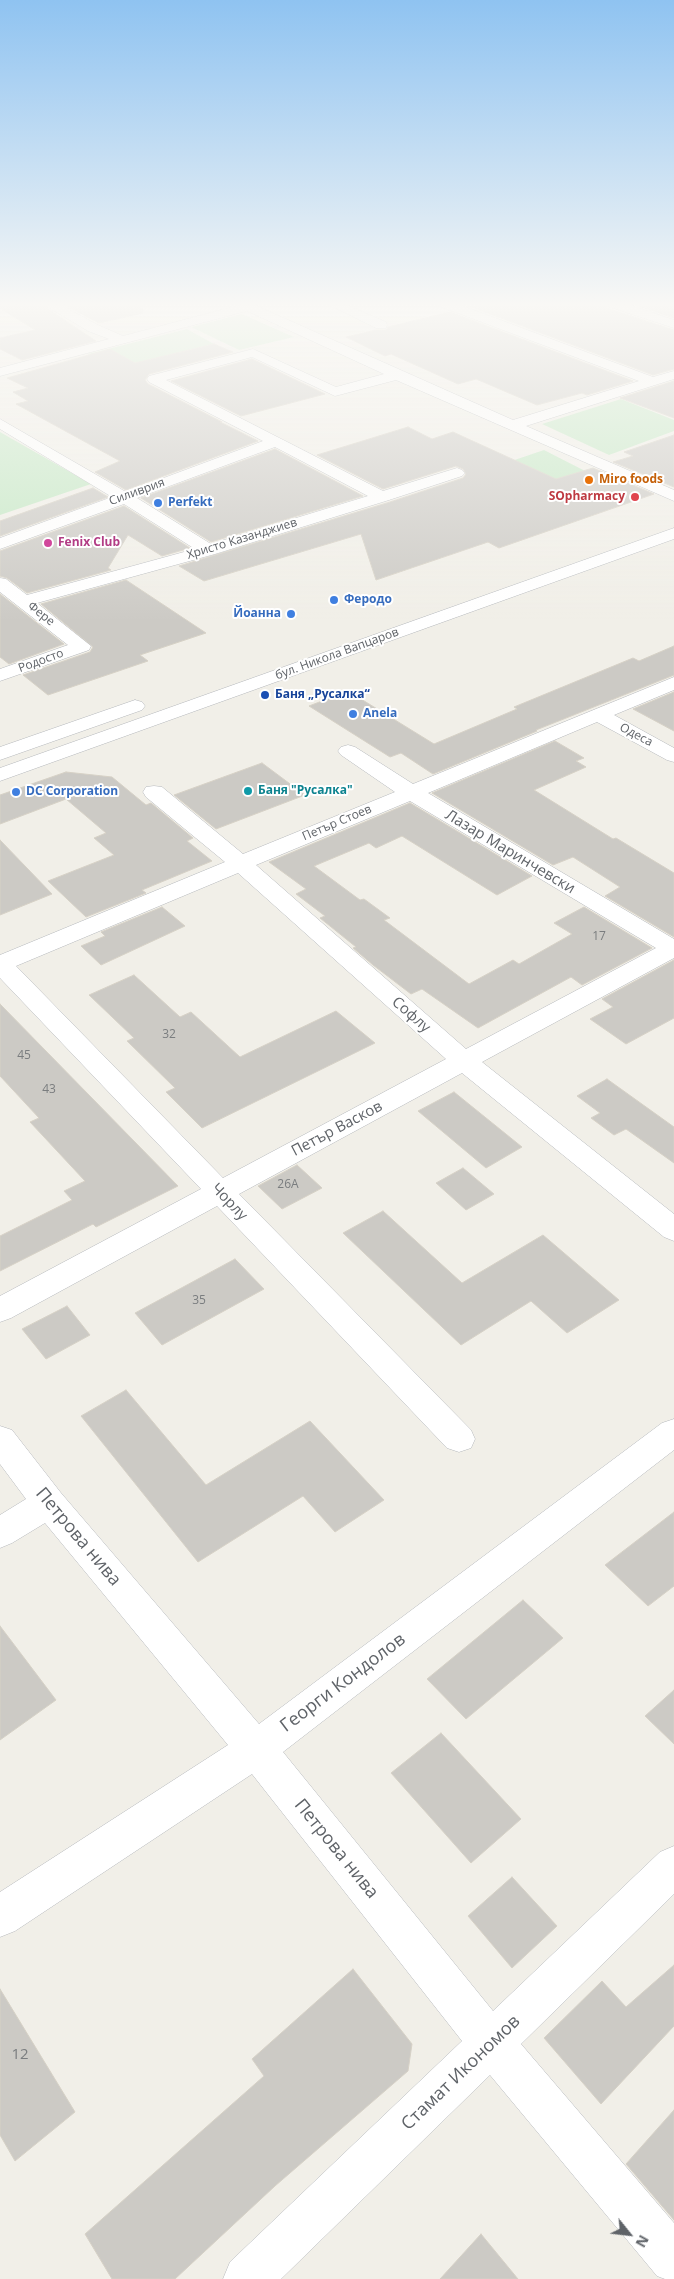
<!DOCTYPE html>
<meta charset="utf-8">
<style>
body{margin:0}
#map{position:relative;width:674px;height:2279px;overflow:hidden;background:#f1efe8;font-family:"Open Sans",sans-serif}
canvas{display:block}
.north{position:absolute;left:604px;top:2209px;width:50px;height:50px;-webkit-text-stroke:4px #fff;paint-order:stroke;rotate:119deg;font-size:14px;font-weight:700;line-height:20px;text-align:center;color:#5f6368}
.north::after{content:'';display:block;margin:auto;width:18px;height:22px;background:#5f6368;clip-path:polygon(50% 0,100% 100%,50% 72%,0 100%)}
</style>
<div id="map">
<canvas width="674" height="2279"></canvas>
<div class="north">N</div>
</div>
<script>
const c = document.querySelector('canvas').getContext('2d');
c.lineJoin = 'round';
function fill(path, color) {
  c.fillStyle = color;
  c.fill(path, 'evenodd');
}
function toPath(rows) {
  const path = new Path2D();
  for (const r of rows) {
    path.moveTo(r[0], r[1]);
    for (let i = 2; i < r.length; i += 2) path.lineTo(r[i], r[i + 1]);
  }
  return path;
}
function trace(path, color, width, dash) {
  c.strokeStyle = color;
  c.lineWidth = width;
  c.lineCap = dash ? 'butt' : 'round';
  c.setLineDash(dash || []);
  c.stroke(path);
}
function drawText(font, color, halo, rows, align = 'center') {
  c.font = font + ' "Open Sans",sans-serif';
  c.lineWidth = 4;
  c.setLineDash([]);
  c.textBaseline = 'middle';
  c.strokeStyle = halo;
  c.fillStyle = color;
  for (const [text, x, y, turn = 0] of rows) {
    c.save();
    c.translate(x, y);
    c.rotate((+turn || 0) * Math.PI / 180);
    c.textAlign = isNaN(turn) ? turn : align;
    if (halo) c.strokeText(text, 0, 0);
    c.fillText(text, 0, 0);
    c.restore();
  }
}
fill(toPath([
 [242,314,294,337,239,350,191,327],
 [187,329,214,344,118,368,88,354],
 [621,399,674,420,674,431,609,455,542,424],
 [0,432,91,484,0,515],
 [544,450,591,474,531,493,485,470]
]), '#c5e8c5');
const building = toPath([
 [0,303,39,303,96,341,22,360,0,349,0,338,35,330,0,308,0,303],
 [61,303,142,303,143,313,99,323,61,303],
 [489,303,603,303,606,308,674,330,674,369,653,375,472,307,489,303],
 [630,303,674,303,674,318,630,303],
 [450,312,633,381,587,395,582,393,537,405,476,379,458,384,391,354,385,356,346,337,376,330,386,330,388,327,450,312],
 [214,344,233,352,149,374,145,380,148,384,222,422,220,422,258,441,126,490,95,472,120,461,16,404,28,401,13,392,28,388,7,378,110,349,135,363,214,344],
 [252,359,325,394,241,416,171,381,252,359],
 [674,381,674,418,620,398,674,381],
 [408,427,432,439,453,432,556,479,593,468,654,494,499,548,488,542,376,580,361,534,204,581,179,566,390,502,463,478,466,474,463,469,456,466,383,489,317,455,408,427],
 [674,435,674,487,613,462,633,456,624,452,674,435],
 [275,449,363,496,211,542,141,498,275,449],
 [93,488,108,497,0,536,0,521,93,488],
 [124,506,190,548,162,556,128,535,108,568,111,570,27,593,7,578,0,576,0,551,124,506],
 [126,580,206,633,140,655,148,661,48,695,23,675,90,652,93,647,41,604,126,580],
 [0,594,64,644,9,664,0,657,0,594],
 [674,646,674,675,536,730,537,731,433,774,401,753,390,757,309,706,348,691,434,744,517,709,514,707,633,658,639,661,674,646],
 [674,692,674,731,633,709,674,692],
 [555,741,584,758,576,761,586,767,534,790,613,839,616,838,674,873,674,937,605,896,620,887,573,857,553,865,432,793,555,741],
 [262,763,305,795,216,829,174,795,262,763],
 [66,772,112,777,146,805,151,803,193,838,187,841,212,861,142,890,146,893,86,917,48,881,114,855,94,838,106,833,66,799,0,824,0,795,66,772],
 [410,803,532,876,497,895,402,836,376,848,369,843,314,866,360,900,364,899,390,918,384,920,469,984,513,960,519,964,572,934,554,923,584,907,652,948,582,985,571,977,478,1028,422,989,411,994,373,965,353,948,356,947,320,918,325,916,296,894,306,889,269,862,410,803],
 [0,840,52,894,0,915,0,840],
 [162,907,185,926,101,965,81,946,105,936,101,932,162,907],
 [674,960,674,1018,626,1044,590,1019,613,1007,602,999,674,960],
 [134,975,180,1017,191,1012,240,1057,336,1011,375,1043,202,1128,166,1092,175,1088,127,1041,134,1038,89,995,134,975],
 [0,1004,178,1186,96,1227,93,1224,0,1271,0,1236,72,1200,64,1191,85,1181,30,1122,39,1118,0,1076,0,1004],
 [607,1079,674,1127,674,1163,626,1129,614,1135,591,1118,600,1113,577,1096,607,1079],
 [454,1092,522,1147,486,1168,418,1111,454,1092],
 [297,1165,322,1188,282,1209,258,1186,297,1165],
 [463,1168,494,1194,466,1210,436,1183,463,1168],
 [383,1211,462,1283,543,1235,619,1300,567,1333,531,1301,461,1345,343,1233,383,1211],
 [235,1259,264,1289,162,1345,135,1313,235,1259],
 [67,1306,90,1335,46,1359,22,1329,67,1306],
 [126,1390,206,1485,310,1421,384,1500,335,1532,303,1496,198,1562,81,1416,126,1390],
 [674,1512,674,1586,648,1606,605,1565,674,1512],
 [523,1600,563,1638,466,1719,427,1679,523,1600],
 [0,1626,56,1700,0,1740,0,1626],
 [674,1690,674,1744,645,1716,674,1690],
 [441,1733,521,1819,471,1863,391,1773,441,1733],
 [512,1877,557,1926,512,1968,468,1916,512,1877],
 [674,1965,674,2026,601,2104,544,2038,602,1981,626,2007,674,1965],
 [353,1969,412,2044,408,2071,275,2186,175,2279,112,2279,85,2234,264,2076,252,2059,353,1969],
 [0,1989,75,2112,15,2161,0,2135,0,1989],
 [674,2110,674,2220,626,2164,674,2110],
 [481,2234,518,2279,440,2279,481,2234]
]);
fill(building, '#cccac5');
trace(building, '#d6d1c6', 1);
const minor = toPath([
 [41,303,57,303,98,325,123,336,236,306,234,303,250,303,513,420,639,381,439,306,437,303,455,303,653,377,674,371,674,379,526,426,674,490,674,501,396,380,335,396,252,357,166,380,383,491,457,468,462,470,465,473,462,476,389,500,215,554,37,603,91,646,89,650,0,681,0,669,68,645,0,592,0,578,6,579,27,595,195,549,124,504,0,549,0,538,112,497,0,429,0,419,126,492,263,441,149,382,147,379,149,376,253,349,336,387,384,374,247,311,0,376,0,368,109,339,88,331,41,303],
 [275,447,368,496,211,544,137,498,275,447],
 [325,303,342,303,386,322,387,325,386,328,376,328,325,303],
 [605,303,624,303,674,320,674,328,607,306,605,303],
 [674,528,674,539,0,781,0,768,674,528],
 [674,677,674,690,614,715,674,748,674,762,667,760,597,722,428,793,674,939,674,958,482,1062,674,1214,674,1241,664,1237,462,1073,239,1194,471,1430,475,1439,471,1448,459,1452,447,1448,217,1206,11,1318,0,1322,0,1296,201,1189,0,978,0,955,225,862,146,797,143,792,146,787,154,786,162,787,243,854,395,792,341,755,338,751,341,747,348,745,355,747,413,784,674,677],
 [410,801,656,948,466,1049,256,865,410,801],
 [238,873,446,1059,223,1178,16,966,238,873],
 [135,700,142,702,145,706,142,710,0,760,0,747,135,700],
 [674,1419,674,1450,283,1752,493,2011,660,1852,674,1846,674,1894,521,2044,674,2223,674,2279,665,2279,657,2276,490,2075,281,2279,223,2279,230,2262,462,2041,252,1774,15,1931,0,1937,0,1892,228,1745,45,1523,12,1543,0,1548,0,1515,26,1499,0,1464,0,1426,12,1430,61,1493,259,1724,662,1423,674,1419]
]);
trace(minor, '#b5b8bc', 1);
fill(minor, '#fff');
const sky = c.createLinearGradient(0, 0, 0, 622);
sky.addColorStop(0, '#8fc3f1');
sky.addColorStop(0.49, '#f9f8f5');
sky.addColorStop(1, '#f9f8f500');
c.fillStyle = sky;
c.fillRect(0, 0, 674, 622);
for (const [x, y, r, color] of [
 [589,480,5,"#e8710a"],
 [635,497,5,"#e0444e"],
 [158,503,5,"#3f7fe0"],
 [48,543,5,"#d1479c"],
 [334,600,5,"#3f7fe0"],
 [291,614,5,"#3f7fe0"],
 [265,695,5,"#1a4fb4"],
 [353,714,5,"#3f7fe0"],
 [248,791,5,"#0f9aa8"],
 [16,792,5,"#3f7fe0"]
]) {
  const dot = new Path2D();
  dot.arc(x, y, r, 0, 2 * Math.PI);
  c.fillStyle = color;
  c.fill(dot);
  trace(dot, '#fff', 2);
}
drawText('bold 12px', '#c56008', '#fff', [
 ["Miro foods",599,480]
], 'left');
drawText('12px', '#5f6368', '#fff', [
 ["Силиврия",137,492,-20],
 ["Христо Казанджиев",242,539,-17],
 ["Фере",41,614,38],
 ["бул. Никола Вапцаров",337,654,-20],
 ["Родосто",41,661,-20],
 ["Одеса",636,735,28],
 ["Петър Стоев",337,823,-23]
]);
drawText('bold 12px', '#be3a42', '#fff', [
 ["SOpharmacy",625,497]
], 'right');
drawText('bold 12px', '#366cbe', '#fff', [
 ["Perfekt",168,503],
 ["Феродо",344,600],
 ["Йоанна",281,614,"right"],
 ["Anela",363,714],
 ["DC Corporation",26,792]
], 'left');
drawText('bold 12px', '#b23c85', '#fff', [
 ["Fenix Club",58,543]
], 'left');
drawText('bold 12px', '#164399', '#fff', [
 ["Баня „Русалка“",275,695]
], 'left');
drawText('bold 12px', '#0d838f', '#fff', [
 ["Баня \"Русалка\"",258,791]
], 'left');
drawText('12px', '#7a7d7f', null, [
 ["17",599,937],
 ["32",169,1035],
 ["45",24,1056],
 ["43",49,1090],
 ["26А",288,1185],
 ["35",199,1301]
]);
drawText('15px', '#5f6368', '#fff', [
 ["Лазар Маринчевски",510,852,31],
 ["Софлу",411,1015,41],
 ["Петър Васков",337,1129,-28],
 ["Чорлу",229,1202,46]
]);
drawText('15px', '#7a7d7f', null, [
 ["12",20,2055]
]);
drawText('18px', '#5f6368', '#fff', [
 ["Петрова нива",78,1537,50],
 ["Георги Кондолов",343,1683,-37],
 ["Петрова нива",336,1849,51],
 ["Стамат Икономов",461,2073,-44]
]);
</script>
